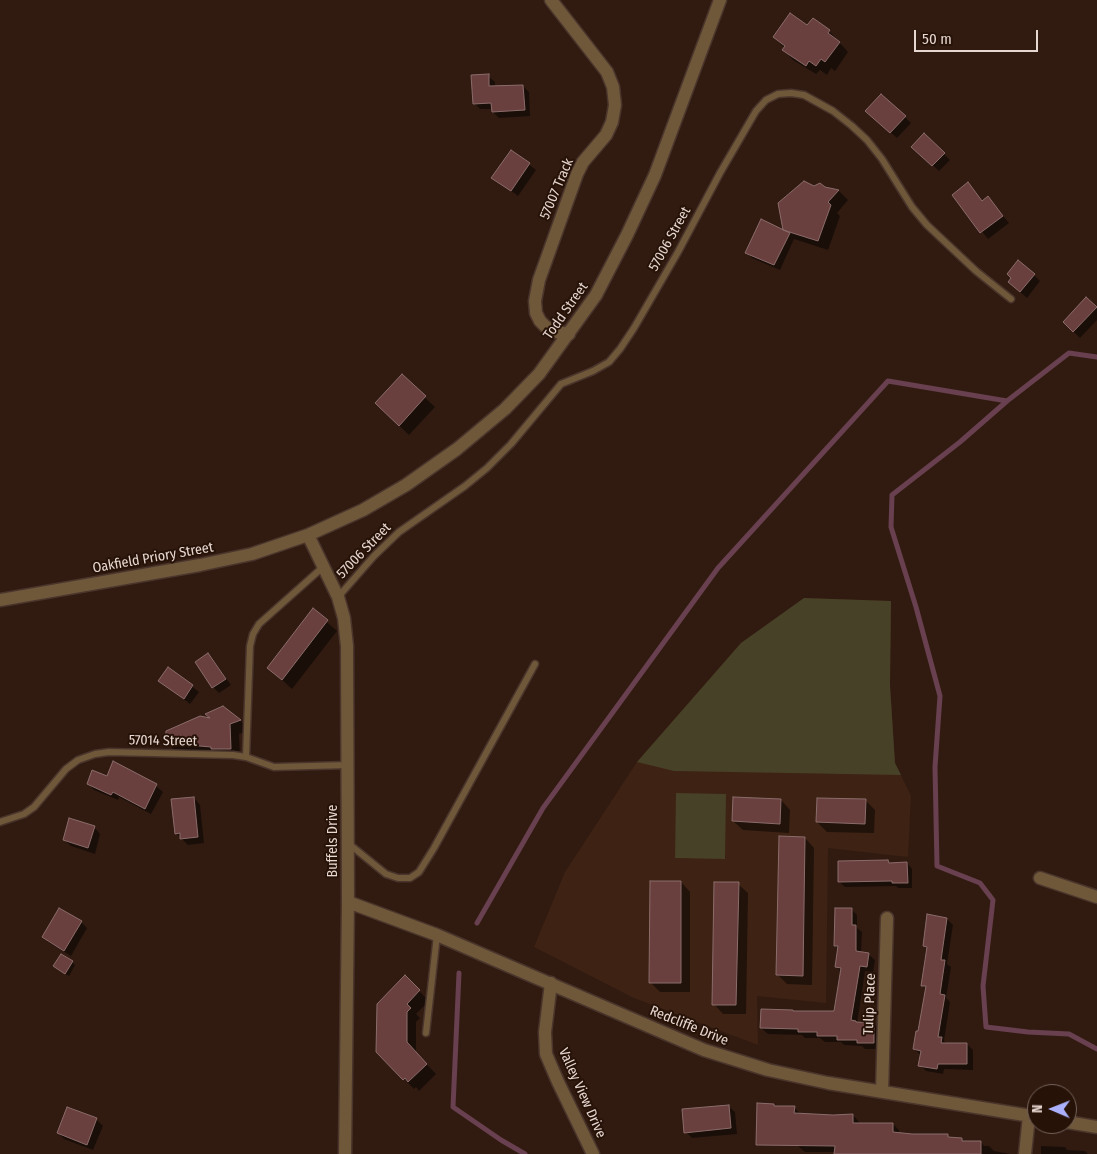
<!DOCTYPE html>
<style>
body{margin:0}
#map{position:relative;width:1097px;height:1154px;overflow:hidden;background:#311b11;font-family:"Fira Sans Condensed",sans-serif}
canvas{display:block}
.north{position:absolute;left:1027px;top:1084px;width:50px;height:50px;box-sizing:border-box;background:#271208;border:1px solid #736158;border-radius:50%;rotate:271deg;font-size:14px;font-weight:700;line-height:20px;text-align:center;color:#e6d7d0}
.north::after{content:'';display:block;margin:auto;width:18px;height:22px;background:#aab0fb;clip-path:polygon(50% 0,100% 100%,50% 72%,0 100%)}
.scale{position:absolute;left:914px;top:30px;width:124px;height:22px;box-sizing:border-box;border:2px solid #e6d7d0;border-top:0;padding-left:6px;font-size:15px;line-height:18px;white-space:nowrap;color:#e6d7d0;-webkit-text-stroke:4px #271208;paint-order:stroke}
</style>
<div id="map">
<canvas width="1097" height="1154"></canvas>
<div class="north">N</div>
<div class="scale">50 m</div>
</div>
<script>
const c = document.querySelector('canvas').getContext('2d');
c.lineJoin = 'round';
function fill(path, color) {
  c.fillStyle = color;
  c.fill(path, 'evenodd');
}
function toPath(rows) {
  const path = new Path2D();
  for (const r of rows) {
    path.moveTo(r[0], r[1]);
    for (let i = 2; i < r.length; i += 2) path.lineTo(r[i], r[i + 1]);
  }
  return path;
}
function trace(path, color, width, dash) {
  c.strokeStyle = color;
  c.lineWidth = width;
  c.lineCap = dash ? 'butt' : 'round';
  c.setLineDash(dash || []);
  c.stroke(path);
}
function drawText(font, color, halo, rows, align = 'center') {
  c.font = font + ' "Fira Sans Condensed",sans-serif';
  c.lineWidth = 4;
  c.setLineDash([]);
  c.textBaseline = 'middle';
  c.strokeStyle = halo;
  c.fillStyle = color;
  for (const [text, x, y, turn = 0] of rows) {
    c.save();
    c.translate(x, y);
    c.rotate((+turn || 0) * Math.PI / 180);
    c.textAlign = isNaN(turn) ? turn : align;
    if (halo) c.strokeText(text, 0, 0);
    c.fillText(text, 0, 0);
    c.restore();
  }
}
fill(toPath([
 [804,598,891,601,890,685,895,763,911,796,908,857,828,848,826,1003,757,996,758,1045,634,998,534,947,565,872,637,762,741,643]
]), '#3e2214');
fill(toPath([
 [804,598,891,601,890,685,895,763,901,775,674,771,637,762,741,643],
 [676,793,726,794,725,859,675,858]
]), '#474127');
fill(toPath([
 [808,27,829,31,848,52,835,71,831,68,827,75,820,70,816,74,793,60,784,50,785,48,774,37],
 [488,76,495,82,495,87,523,86,529,92,530,116,499,118,493,112,493,109,480,109,474,103],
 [873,117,905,117,911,123,897,138],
 [924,135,950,160,939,171,913,147],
 [511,151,536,170,518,196,493,177],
 [968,184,983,202,988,198,1009,223,988,239,953,196],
 [814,187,839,191,848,200,837,213,840,216,828,250,794,239,780,270,752,258,747,253,788,233,784,229],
 [1034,275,1040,281,1027,298,1009,282],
 [1086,299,1097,309,1097,320,1080,338,1064,322],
 [402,376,435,407,409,435,386,413],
 [313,610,337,631,292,689,269,668],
 [208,654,214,661,231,685,219,693,213,687],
 [169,669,199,692,190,704,160,681],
 [223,708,241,721,250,730,239,734,240,759,222,758,219,756,176,752,167,742,212,719],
 [114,763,156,786,163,792,151,814,119,797,118,800,94,790,88,783,107,778],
 [194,798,200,805,204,843,188,845,176,833],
 [781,800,790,810,789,833,743,830,733,821],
 [865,800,875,810,874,833,827,832,817,822],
 [94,827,100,834,95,854,71,846,64,840],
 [805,838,814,848,812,985,787,984,778,975],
 [888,861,891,864,907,863,912,869,912,888,898,888,896,886,845,887,839,882],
 [681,882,690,892,690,992,660,992,650,982],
 [738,884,748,893,746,1014,723,1014,714,1004],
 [851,909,857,915,857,928,862,932,861,953,868,954,875,960,873,972,865,971,857,1024,874,1024,880,1030,879,1049,865,1049,862,1046,844,1045,841,1042,825,1042,820,1038,805,1038,802,1035,768,1034,761,1028,793,1011,835,1012,841,972,836,966,839,949,835,946],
 [947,919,953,925,947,964,951,967,946,998,950,1002,944,1041,947,1044,967,1044,973,1050,973,1070,944,1069,943,1074,926,1071,920,1065,921,1055,914,1049,919,1033,926,989,923,985,928,950,924,946],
 [81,922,87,928,71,956,50,943,43,937],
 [72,962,75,965,69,976,58,969],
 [405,977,429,1001,416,1014,420,1018,416,1022,416,1053,436,1074,419,1091,416,1087,414,1089,377,1051],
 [774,1105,776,1107,794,1107,800,1114,853,1115,859,1122,859,1124,893,1124,899,1130,899,1134,948,1136,951,1139,962,1140,964,1142,981,1142,984,1146,989,1146,994,1151,1010,1154,836,1154,836,1152,805,1152,798,1146,796,1128,764,1132],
 [728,1106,735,1112,737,1134,692,1138,686,1132],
 [96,1119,103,1126,93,1150,64,1139,58,1133],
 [1041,1146,1065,1147,1067,1150,1085,1151,1088,1154,1041,1154]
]), '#0007');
trace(toPath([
 [1007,401,960,442,892,495,891,527,916,607,940,696,935,767,937,866,980,883,993,900,983,986,986,1027,1028,1032,1069,1034,1097,1049],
 [477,923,543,808,718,568,888,381,1007,401,1069,353,1097,357],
 [459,973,453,1107,501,1140,525,1154]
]), '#68404f', 5);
const building = toPath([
 [790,13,807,25,813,18,830,30,828,33,840,42,825,62,821,59,816,66,809,61,806,66,782,50,785,46,773,37,790,13],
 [489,74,489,86,523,85,525,110,492,112,491,103,473,104,471,75,489,74],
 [881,94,906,116,890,133,865,111,881,94],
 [924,133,945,153,932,166,911,147,924,133],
 [511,150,530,163,511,191,491,178,511,150],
 [804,181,814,186,820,183,825,187,839,190,828,202,831,205,818,241,783,230,778,203,804,181],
 [968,182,982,201,988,196,1003,216,980,233,952,195,968,182],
 [761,219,790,233,774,265,745,253,761,219],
 [1018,260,1035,274,1020,292,1008,282,1011,278,1007,274,1018,260],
 [1086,297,1097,307,1073,332,1063,322,1086,297],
 [402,374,426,396,399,426,375,403,402,374],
 [313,608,328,620,282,680,267,668,313,608],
 [208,653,226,679,212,688,195,662,208,653],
 [168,667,193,685,184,699,158,681,168,667],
 [223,706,241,720,230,724,231,749,211,749,211,747,165,743,166,731,200,716,210,718,205,714,223,706],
 [113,761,157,784,145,809,113,792,111,795,87,784,92,770,107,776,113,761],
 [194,797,198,837,180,839,180,833,175,834,171,799,194,797],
 [733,797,781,799,780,824,732,821,733,797],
 [817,798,866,799,865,824,816,822,817,798],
 [69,818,95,826,88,848,63,840,69,818],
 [779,836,805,837,803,976,776,975,779,836],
 [888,860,889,863,907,862,908,883,892,883,892,881,838,882,838,861,888,860],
 [650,881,681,881,681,983,649,983,650,881],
 [714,882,739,882,736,1005,712,1005,714,882],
 [59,908,82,921,64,951,42,937,59,908],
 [835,908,852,908,852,925,856,925,856,951,869,953,867,967,860,966,851,1020,856,1021,856,1022,874,1023,874,1043,857,1043,857,1040,837,1040,837,1036,817,1036,817,1032,798,1032,798,1029,760,1028,761,1009,793,1010,793,1011,834,1011,841,968,835,967,838,946,834,946,835,908],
 [927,914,947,918,941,960,945,960,940,994,945,995,938,1037,942,1037,941,1043,967,1043,967,1064,938,1064,937,1069,918,1066,921,1051,913,1049,916,1031,918,1031,926,986,921,986,927,947,923,946,927,914],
 [61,954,73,961,65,974,53,966,61,954],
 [405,975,420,990,407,1004,411,1008,407,1012,407,1042,427,1064,408,1082,405,1078,403,1080,376,1052,377,1004,405,975],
 [757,1103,774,1104,774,1106,795,1106,794,1113,833,1115,853,1114,853,1123,893,1123,893,1132,912,1134,948,1134,948,1137,962,1138,962,1141,981,1141,981,1154,834,1154,835,1146,756,1145,757,1103],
 [729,1105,731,1128,684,1133,682,1109,729,1105],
 [67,1107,97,1118,87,1145,57,1133,67,1107]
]);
fill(building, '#6a403f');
trace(building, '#8a6c6a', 1);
const service = toPath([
 [338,597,374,556,399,532,465,486,487,468,511,444,561,384,593,371,609,362,620,349,634,328,678,252,720,173,756,111,766,100,778,94,791,93,804,95,833,111,852,126,867,140,882,159,912,207,927,225,976,271,1011,299],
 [246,757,250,646,253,634,259,624,323,567],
 [0,822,24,814,34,807,66,769,78,760,95,754,109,752,233,755,246,757,274,767,348,765],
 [349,844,386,874,398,878,410,878,419,872,434,848,535,664],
 [426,1033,437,935]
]);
const minor = toPath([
 [551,0,607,72,613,87,615,105,612,122,606,135,583,162,577,174,539,280,535,301,536,313,540,321,546,327,557,332,569,334],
 [1040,878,1097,897],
 [348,902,437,935,704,1050,768,1070,828,1083,1037,1117],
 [551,983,545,1032,546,1054,558,1082,593,1154],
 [882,1092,887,918],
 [1067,1122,1097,1127],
 [1025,1154,1029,1116]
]);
const tertiary = toPath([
 [308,535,338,597,344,618,347,646,348,902,345,1154],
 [0,600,200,565,252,554,308,535,363,510,406,485,457,449,505,409,539,374,596,295,627,235,655,175,720,0]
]);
trace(service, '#4a352c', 9);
trace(minor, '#4a352c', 15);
trace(tertiary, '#4a352c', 15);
trace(service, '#6f573a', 6);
trace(minor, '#6f573a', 12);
trace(tertiary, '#6f573a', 12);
drawText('14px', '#e6d7d0', '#271208', [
 ["57007 Track",557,189,-67],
 ["57006 Street",670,239,-61],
 ["Todd Street",566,311,-55],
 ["57006 Street",364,551,-46],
 ["Oakfield Priory Street",153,558,-10],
 ["57014 Street",163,741,1],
 ["Buffels Drive",333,841,-90],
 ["Tulip Place",870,1004,-88],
 ["Redcliffe Drive",689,1026,22],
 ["Valley View Drive",582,1093,66]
]);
</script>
